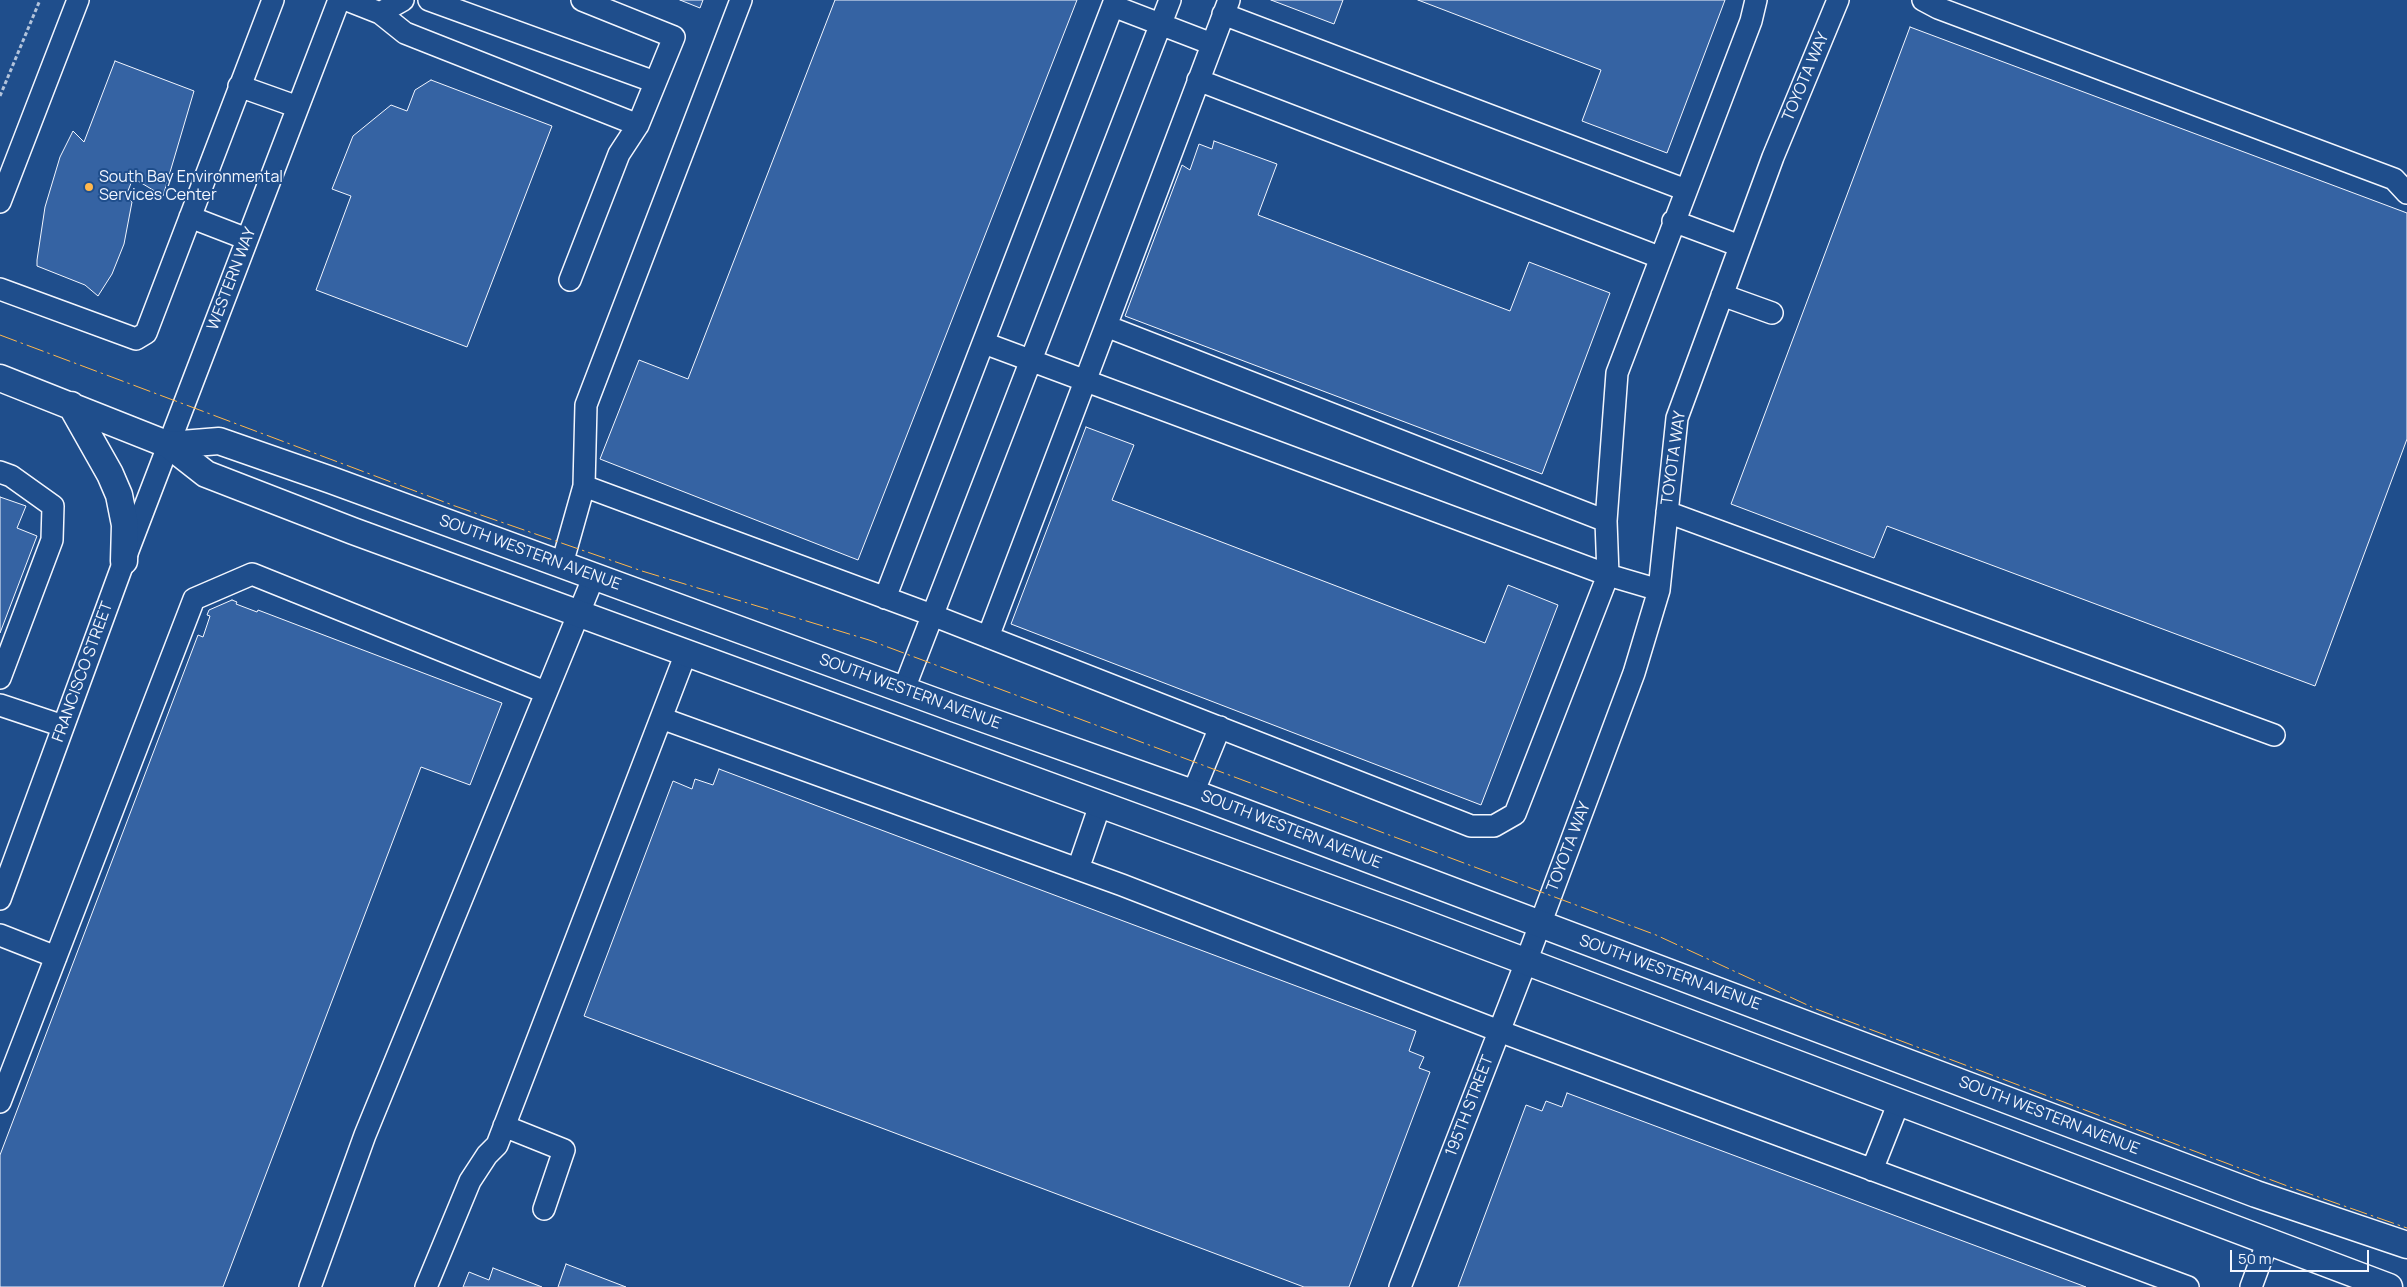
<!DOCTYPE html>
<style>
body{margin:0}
#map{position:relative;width:2407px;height:1287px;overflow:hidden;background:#1f4e8c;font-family:Manrope,sans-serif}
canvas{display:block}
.scale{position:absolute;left:2230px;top:1250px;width:139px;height:22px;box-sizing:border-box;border:2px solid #f2f6ff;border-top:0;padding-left:6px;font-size:15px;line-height:18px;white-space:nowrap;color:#f2f6ff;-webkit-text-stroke:4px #1f4e8c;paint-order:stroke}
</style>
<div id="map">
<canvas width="2407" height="1287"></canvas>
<div class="scale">50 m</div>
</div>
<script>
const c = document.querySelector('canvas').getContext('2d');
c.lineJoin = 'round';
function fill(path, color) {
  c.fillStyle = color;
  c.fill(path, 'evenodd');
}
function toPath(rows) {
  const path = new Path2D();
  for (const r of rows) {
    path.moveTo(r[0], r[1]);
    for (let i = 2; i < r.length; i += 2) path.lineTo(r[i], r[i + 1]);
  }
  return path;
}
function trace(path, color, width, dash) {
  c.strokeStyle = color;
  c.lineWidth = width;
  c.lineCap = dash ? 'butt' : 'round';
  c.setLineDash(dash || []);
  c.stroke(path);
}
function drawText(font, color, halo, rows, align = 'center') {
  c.font = font + ' Manrope,sans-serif';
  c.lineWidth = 4;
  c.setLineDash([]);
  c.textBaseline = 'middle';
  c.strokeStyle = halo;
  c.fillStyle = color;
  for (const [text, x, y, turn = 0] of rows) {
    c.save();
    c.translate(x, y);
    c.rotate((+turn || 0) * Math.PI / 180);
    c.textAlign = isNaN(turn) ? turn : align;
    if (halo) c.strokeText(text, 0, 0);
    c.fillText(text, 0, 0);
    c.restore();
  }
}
const building = toPath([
 [680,0,703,0,700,8,680,0],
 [835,0,1077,0,858,560,600,459,639,360,688,379,835,0],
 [1271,0,1343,0,1334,24,1271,0],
 [1418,0,1725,0,1667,153,1582,121,1601,70,1418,0],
 [1910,27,2407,213,2407,439,2315,686,1887,526,1874,558,1731,504,1910,27],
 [115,61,194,91,163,196,133,178,126,196,132,202,124,244,112,274,98,296,85,285,37,266,37,260,45,207,60,157,73,131,84,142,115,61],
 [431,80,552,126,467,347,316,290,351,196,332,189,353,136,391,105,407,111,415,90,431,80],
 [1214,141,1277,164,1258,215,1510,311,1529,262,1610,293,1542,474,1125,316,1182,165,1190,170,1199,144,1212,149,1214,141],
 [1086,427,1134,445,1112,500,1485,643,1508,585,1558,605,1481,805,1011,624,1086,427],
 [0,497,26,506,17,528,37,536,0,633,0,497],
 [232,600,237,602,236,604,257,612,258,610,502,703,470,785,421,767,223,1287,0,1287,0,1155,198,635,203,637,210,616,207,615,209,610,232,600],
 [719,769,1416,1031,1409,1051,1424,1057,1419,1068,1430,1072,1349,1287,1304,1287,584,1016,673,781,692,789,695,779,713,785,719,769],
 [1567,1093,2086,1287,1458,1287,1526,1105,1542,1111,1546,1101,1562,1107,1567,1093],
 [566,1264,626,1287,558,1287,566,1264],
 [493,1268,542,1287,463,1287,469,1272,489,1280,493,1268]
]);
fill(building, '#3563a3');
trace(building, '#f2f6ff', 1);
const minor = toPath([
 [347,0,380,13,405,33,638,125],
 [429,0,655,82],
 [1229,0,1106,326,1606,521,1617,373,1751,21,1756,0],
 [1923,0,1938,8,2394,179,2407,193],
 [1113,6,1212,44],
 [380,13,403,0],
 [1223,14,1686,190],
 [1198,80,1659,257],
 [239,86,298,107],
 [0,202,78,0],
 [190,217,247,239],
 [1673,221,1740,246],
 [570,280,619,154,638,125,674,37,582,0],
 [0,289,136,339,146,333,273,0],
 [1722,295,1772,313],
 [984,343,1608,575,1659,590],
 [0,472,11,476,53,506,52,540,0,678],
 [584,486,932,615,1471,826,1494,826,1515,814,1608,575,1606,521],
 [1667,512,2274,735],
 [562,564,584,486,586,405,741,0],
 [885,598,1115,0],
 [988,637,1106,326],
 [904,689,1170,0],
 [0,705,63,726],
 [661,718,1122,885,1499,1031,2188,1287],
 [1193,793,1220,727],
 [1078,869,1100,805],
 [0,899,124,561,339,0],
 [0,935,56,957],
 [0,1102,194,599,252,574,545,692],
 [504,1126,564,1150,544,1209],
 [1872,1170,1899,1102],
 [310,1287,365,1135,594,576],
 [426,1287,470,1181,487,1155,497,1145,686,653],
 [1400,1287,1526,962,1634,673,1659,590,1677,418,1773,157,1838,0],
 [2251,1287,2268,1241]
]);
const major = toPath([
 [0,378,169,445,206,474,353,531,1400,914,2389,1287],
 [71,405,110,474,119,495,125,525,124,561],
 [169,445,219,441,331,480,956,709,1201,796,2256,1194,2407,1245]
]);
trace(minor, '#f2f6ff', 24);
trace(major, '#f2f6ff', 29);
trace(toPath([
 [0,96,40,0]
]), '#b3c4dc', 3, [4, 2.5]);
trace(minor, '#1f4e8c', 21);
trace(major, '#1f4e8c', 26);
trace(toPath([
 [0,335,455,506,642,571,869,640,1656,935,1816,1009,2290,1187,2407,1228]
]), '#ffb74d', 1, [18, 4, 2.5, 4]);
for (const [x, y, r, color] of [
 [89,187,5,"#ffb74d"]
]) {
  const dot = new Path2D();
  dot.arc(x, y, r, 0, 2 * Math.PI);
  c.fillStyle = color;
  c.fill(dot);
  trace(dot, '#1f4e8c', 2);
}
drawText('16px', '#f2f6ff', '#1f4e8c', [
 ["TOYOTA WAY",1806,77,-67],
 ["WESTERN WAY",232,279,-69],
 ["TOYOTA WAY",1674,458,-82],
 ["SOUTH WESTERN AVENUE",530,553,20],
 ["FRANCISCO STREET",83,672,-70],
 ["SOUTH WESTERN AVENUE",910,692,20],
 ["SOUTH WESTERN AVENUE",1291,830,21],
 ["TOYOTA WAY",1569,847,-69],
 ["SOUTH WESTERN AVENUE",1670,973,20],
 ["195TH STREET",1470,1106,-69],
 ["SOUTH WESTERN AVENUE",2049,1116,21]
]);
drawText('16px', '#f2f6ff', '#1f4e8c', [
 ["South Bay Environmental",99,178],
 ["Services Center",99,196]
], 'left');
</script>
